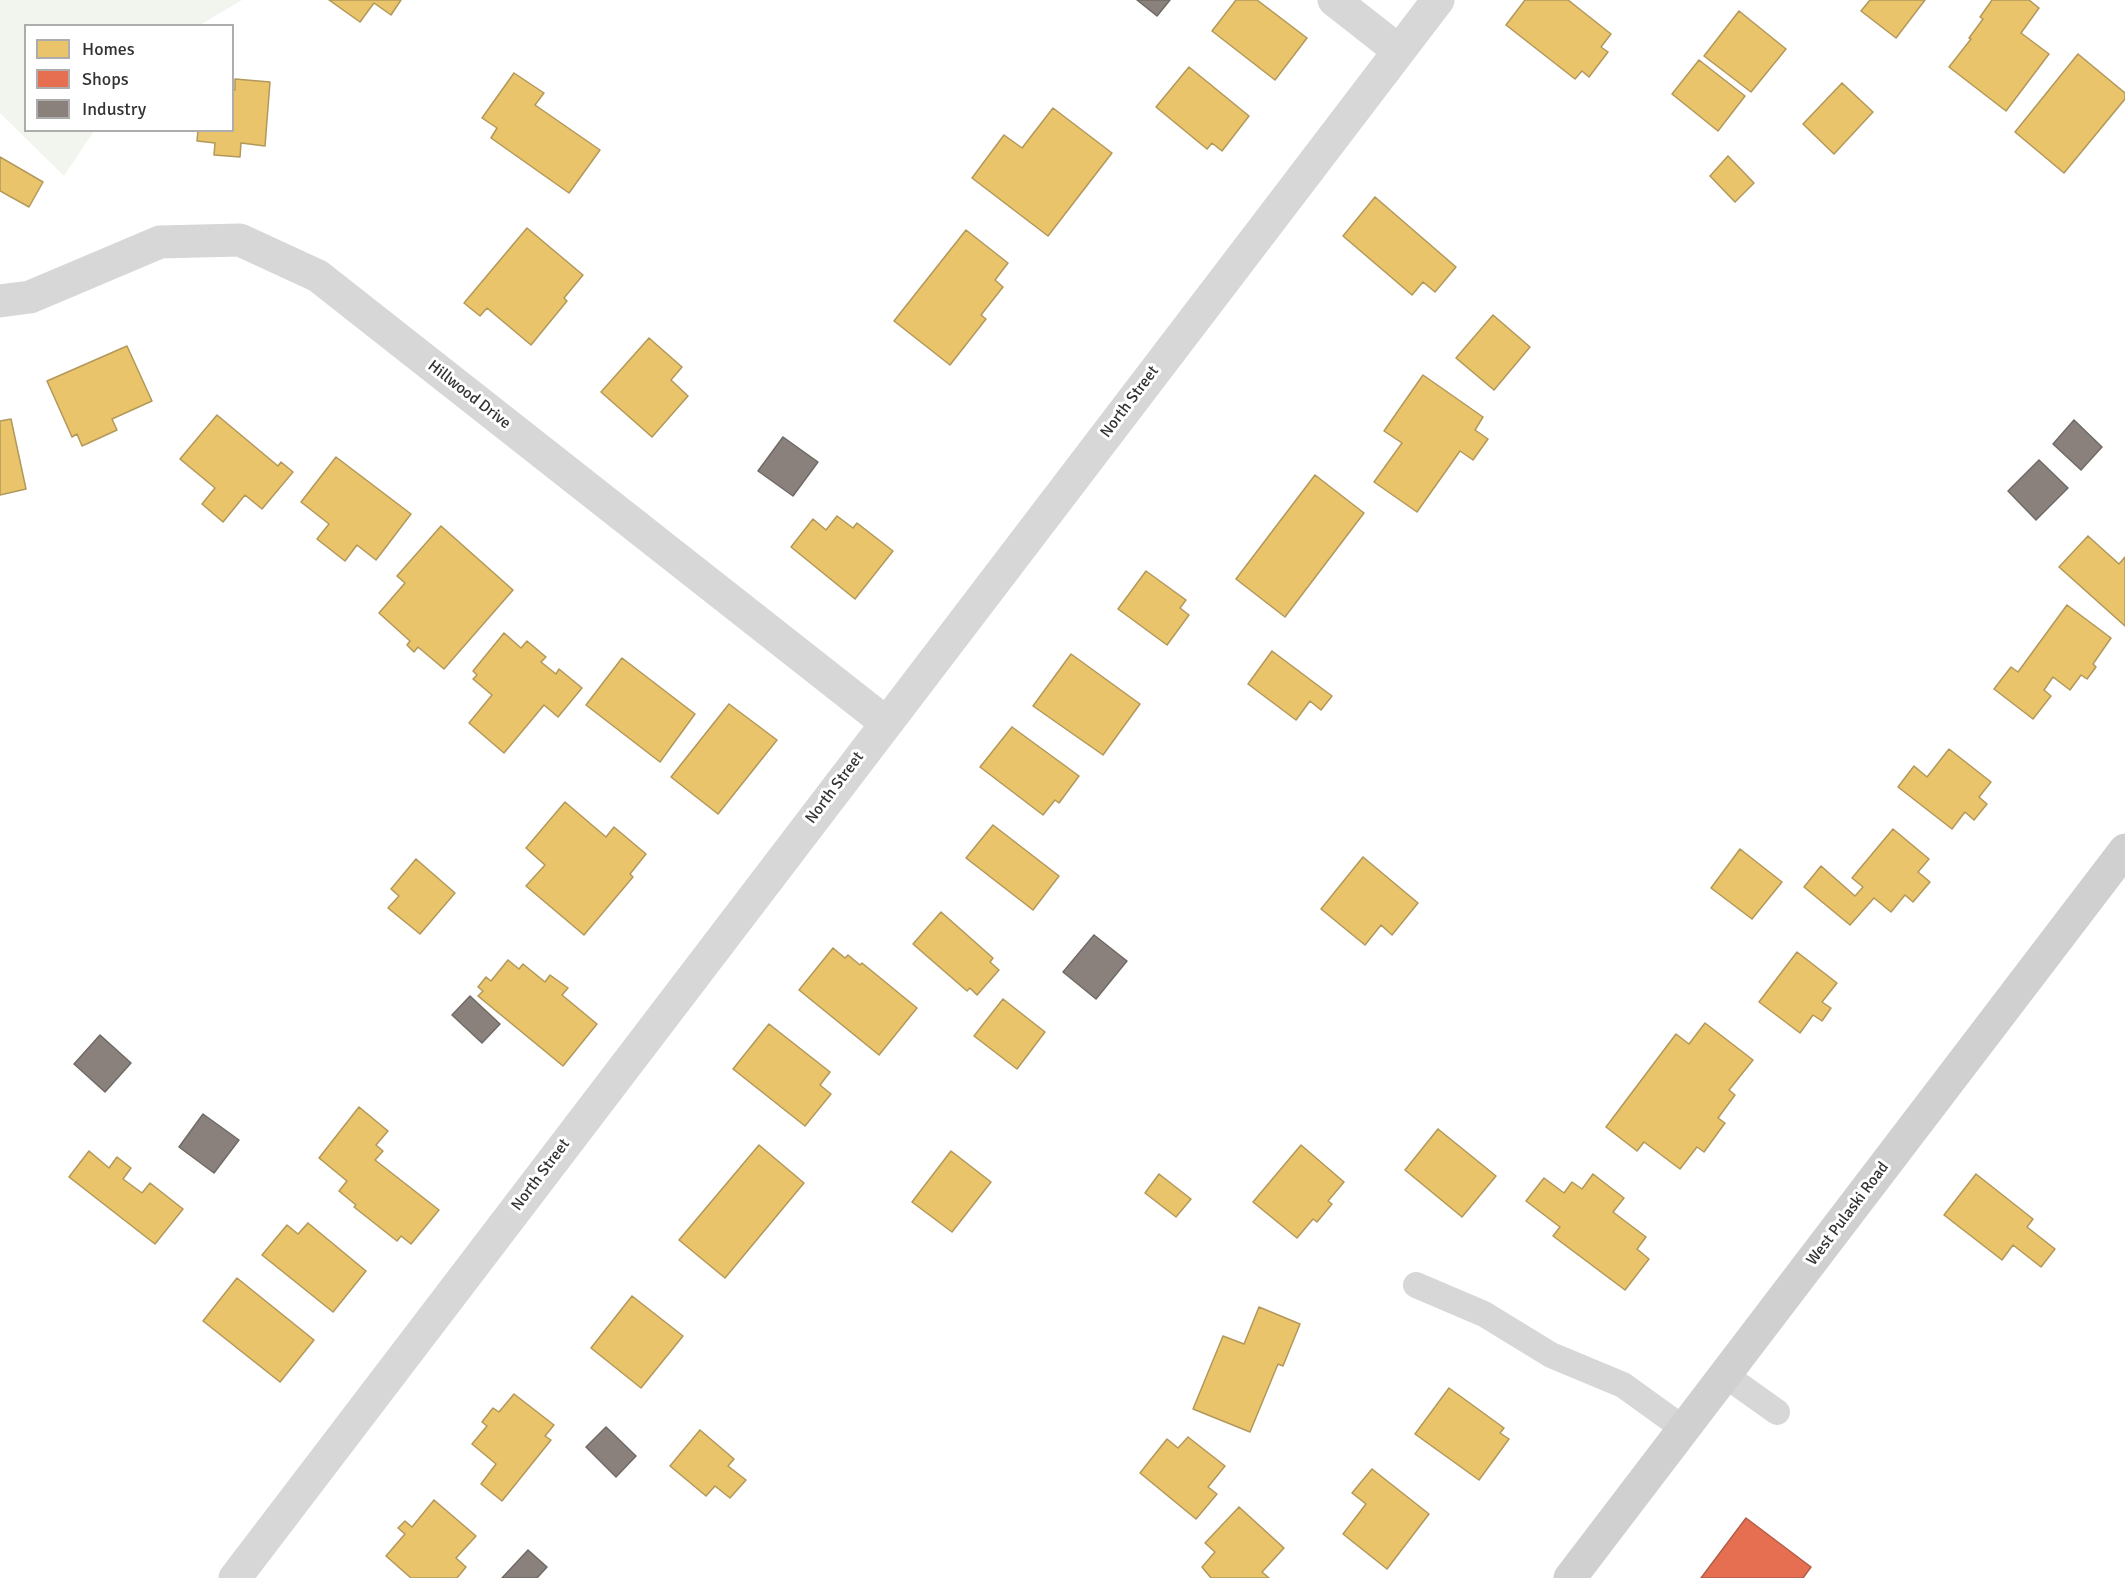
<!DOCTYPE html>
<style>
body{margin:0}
#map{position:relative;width:2125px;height:1578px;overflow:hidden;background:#fff;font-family:Signika,sans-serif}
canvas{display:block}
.legend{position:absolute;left:24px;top:24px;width:210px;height:108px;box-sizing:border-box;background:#fff;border:2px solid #adadad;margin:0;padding:8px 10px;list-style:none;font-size:18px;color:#333}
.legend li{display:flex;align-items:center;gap:12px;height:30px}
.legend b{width:30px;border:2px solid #adadad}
</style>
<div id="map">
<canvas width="2125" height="1578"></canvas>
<ul class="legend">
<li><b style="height:16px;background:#e9c46a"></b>Homes</li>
<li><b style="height:16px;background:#e76f51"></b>Shops</li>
<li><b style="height:16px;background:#8a817c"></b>Industry</li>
</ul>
</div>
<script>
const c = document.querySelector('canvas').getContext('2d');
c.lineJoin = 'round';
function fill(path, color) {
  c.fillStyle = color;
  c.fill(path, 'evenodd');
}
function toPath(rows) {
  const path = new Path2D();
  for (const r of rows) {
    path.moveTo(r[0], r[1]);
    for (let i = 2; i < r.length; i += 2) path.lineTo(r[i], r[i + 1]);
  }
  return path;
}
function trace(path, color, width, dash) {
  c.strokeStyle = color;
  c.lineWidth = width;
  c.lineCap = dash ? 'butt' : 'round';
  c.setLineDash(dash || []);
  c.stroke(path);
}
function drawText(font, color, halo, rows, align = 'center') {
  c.font = font + ' Signika,sans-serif';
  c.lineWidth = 6;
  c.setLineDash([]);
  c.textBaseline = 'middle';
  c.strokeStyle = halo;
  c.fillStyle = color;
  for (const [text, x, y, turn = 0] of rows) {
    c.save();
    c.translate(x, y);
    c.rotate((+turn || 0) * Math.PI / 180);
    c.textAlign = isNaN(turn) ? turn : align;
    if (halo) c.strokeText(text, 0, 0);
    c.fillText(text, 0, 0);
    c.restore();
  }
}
fill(toPath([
 [0,0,242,0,200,25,26,26,26,130,94,131,64,176,0,113]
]), '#f1f5ed');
const homes = toPath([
 [329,0,401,0,391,15,374,3,360,22,329,0],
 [1236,0,1257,0,1307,38,1275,80,1212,31,1236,0],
 [1525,0,1568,0,1611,34,1601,47,1608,52,1589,77,1582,71,1575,79,1506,25,1525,0],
 [1870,0,1925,0,1896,38,1861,11,1870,0],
 [1992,0,2029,0,2039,8,2021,33,2049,54,2006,111,1949,67,1971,39,1969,38,1983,19,1980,17,1992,0],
 [1739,11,1786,49,1751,92,1704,56,1739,11],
 [2078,54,2125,93,2125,99,2064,173,2015,132,2078,54],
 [1699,60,1745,96,1718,131,1672,94,1699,60],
 [1189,67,1249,116,1222,151,1212,143,1207,149,1156,107,1189,67],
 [514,73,544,93,535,105,600,150,569,193,491,138,497,128,482,118,514,73],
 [235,79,270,82,265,146,241,143,240,157,214,155,215,143,197,141,198,130,232,130,232,90,235,90,235,79],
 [1842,83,1873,112,1834,154,1803,124,1842,83],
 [1053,108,1112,153,1048,236,972,178,1004,135,1022,148,1053,108],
 [1728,156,1754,183,1735,202,1710,176,1728,156],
 [0,157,43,182,29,207,0,191,0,157],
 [1375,197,1456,267,1435,292,1423,282,1412,295,1343,236,1375,197],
 [527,228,583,275,564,298,567,301,531,345,487,308,480,316,464,303,527,228],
 [966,230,1008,263,995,280,1003,287,981,315,986,319,950,365,894,321,966,230],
 [1493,315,1530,347,1494,390,1456,358,1493,315],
 [649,338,682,367,671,380,688,396,652,437,601,392,649,338],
 [127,346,152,401,112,419,117,430,82,446,77,434,72,437,47,381,127,346],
 [1423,375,1483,417,1475,430,1488,439,1473,460,1460,451,1417,512,1374,482,1402,443,1384,431,1423,375],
 [217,415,278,466,281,462,293,472,262,509,245,495,223,522,202,504,215,488,180,459,217,415],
 [11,419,26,489,0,495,0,421,11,419],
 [336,457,411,514,376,560,357,545,345,561,317,539,329,524,301,502,336,457],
 [1315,475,1364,513,1285,617,1236,579,1315,475],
 [837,516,853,528,857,523,893,551,855,599,791,547,813,519,826,530,837,516],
 [441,526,513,590,444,669,418,647,414,652,407,645,410,641,379,613,405,583,397,576,441,526],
 [2088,536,2119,564,2125,557,2125,626,2059,567,2088,536],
 [1146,571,1186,600,1180,608,1189,615,1167,645,1118,609,1146,571],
 [2067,605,2111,638,2093,664,2096,667,2087,679,2081,675,2070,690,2053,677,2044,690,2051,696,2033,719,1994,689,2011,667,2018,672,2067,605],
 [504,633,521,648,527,641,546,657,541,662,556,674,559,669,582,688,558,717,544,705,504,753,469,723,492,695,473,679,477,675,473,671,504,633],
 [1272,651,1332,696,1321,710,1310,701,1296,720,1248,684,1272,651],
 [1071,654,1140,704,1103,755,1033,706,1071,654],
 [622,658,695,714,660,762,586,705,622,658],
 [729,704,777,740,718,814,671,777,729,704],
 [1012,727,1079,776,1059,803,1055,800,1043,815,980,767,1012,727],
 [1949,749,1991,782,1979,797,1987,804,1974,820,1965,812,1952,829,1898,787,1914,766,1927,777,1949,749],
 [565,802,606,837,614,827,646,854,630,874,633,877,584,935,526,886,545,865,526,848,565,802],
 [993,825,1059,876,1033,910,966,858,993,825],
 [1893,829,1929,859,1918,872,1930,882,1913,902,1905,895,1891,912,1874,898,1850,925,1804,887,1821,866,1855,896,1863,887,1852,878,1893,829],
 [1740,849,1782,882,1752,919,1711,888,1740,849],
 [1363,857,1418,903,1392,935,1381,925,1365,945,1321,909,1363,857],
 [416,859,455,893,420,934,388,908,399,896,391,889,416,859],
 [941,912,993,958,990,962,999,970,977,995,970,988,967,991,913,944,941,912],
 [833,948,845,958,848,955,860,965,862,963,917,1008,879,1055,799,990,833,948],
 [1797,952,1837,983,1822,1002,1831,1008,1822,1021,1813,1015,1800,1033,1759,1002,1797,952],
 [508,960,519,969,523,964,545,982,550,975,568,988,562,995,597,1024,563,1066,478,996,483,991,478,987,486,977,491,981,508,960],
 [1003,999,1045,1032,1017,1069,974,1036,1003,999],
 [1705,1023,1753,1060,1729,1090,1735,1095,1718,1118,1725,1123,1704,1152,1697,1147,1680,1169,1644,1142,1637,1151,1606,1127,1676,1034,1689,1044,1705,1023],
 [769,1024,830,1072,820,1085,831,1094,805,1126,733,1069,769,1024],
 [359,1107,388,1131,376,1145,383,1151,375,1160,439,1210,411,1244,401,1236,397,1241,354,1207,356,1205,339,1191,347,1181,319,1158,359,1107],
 [1438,1129,1496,1176,1462,1217,1405,1170,1438,1129],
 [759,1145,804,1183,725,1278,679,1240,759,1145],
 [1301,1145,1344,1182,1328,1201,1332,1204,1317,1222,1313,1219,1297,1238,1253,1202,1301,1145],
 [89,1151,109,1168,117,1157,131,1168,123,1179,142,1193,150,1183,183,1209,155,1244,69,1177,89,1151],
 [951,1151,991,1182,952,1232,912,1202,951,1151],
 [1159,1174,1191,1199,1176,1217,1145,1193,1159,1174],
 [1593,1174,1624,1198,1613,1212,1646,1237,1637,1249,1649,1259,1625,1290,1553,1236,1560,1227,1526,1201,1544,1178,1564,1193,1572,1182,1582,1189,1593,1174],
 [1976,1174,2033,1219,2027,1227,2055,1249,2041,1267,2013,1245,2002,1260,1944,1215,1976,1174],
 [308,1223,366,1271,333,1312,262,1255,287,1225,298,1234,308,1223],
 [237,1278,314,1340,280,1382,203,1321,237,1278],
 [632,1296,683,1336,641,1388,591,1348,632,1296],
 [1259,1307,1300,1324,1283,1366,1278,1364,1250,1432,1193,1409,1223,1336,1244,1344,1259,1307],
 [1449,1388,1504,1428,1500,1433,1509,1439,1479,1480,1415,1434,1449,1388],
 [514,1394,554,1425,545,1436,551,1440,502,1501,481,1484,496,1464,472,1444,487,1426,482,1422,493,1408,499,1412,514,1394],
 [700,1430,734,1459,728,1466,746,1480,730,1498,715,1486,706,1496,670,1466,700,1430],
 [1188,1437,1225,1466,1208,1487,1217,1494,1196,1519,1140,1473,1167,1439,1178,1448,1188,1437],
 [1372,1469,1429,1514,1387,1569,1343,1534,1366,1504,1352,1493,1372,1469],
 [434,1500,476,1536,456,1558,466,1567,457,1578,411,1578,386,1556,405,1534,398,1528,405,1521,412,1527,434,1500],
 [1239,1507,1284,1548,1262,1572,1269,1578,1211,1578,1202,1567,1215,1552,1205,1543,1239,1507]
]);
fill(homes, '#e9c46a');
trace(homes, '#b2985a', 1.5);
const shops = toPath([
 [1746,1518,1811,1567,1803,1578,1701,1578,1746,1518]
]);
fill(shops, '#e76f51');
trace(shops, '#b15d48', 1.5);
const industry = toPath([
 [1137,0,1170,0,1157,16,1137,0],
 [2074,420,2102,447,2081,470,2053,444,2074,420],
 [783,437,818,462,793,496,758,471,783,437],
 [2039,460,2068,488,2036,520,2008,491,2039,460],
 [1094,935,1127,961,1096,999,1063,972,1094,935],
 [470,996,500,1024,482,1043,452,1015,470,996],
 [100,1035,131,1063,105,1092,74,1064,100,1035],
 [203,1114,239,1140,214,1173,179,1147,203,1114],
 [606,1427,636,1456,616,1477,586,1447,606,1427],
 [528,1550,547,1567,537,1578,502,1578,528,1550]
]);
fill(industry, '#8a817c');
trace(industry, '#706a66', 1.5);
trace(toPath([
 [1416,1285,1484,1314,1551,1355,1623,1385,1684,1429],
 [1725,1375,1777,1412]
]), '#d7d7d7', 26);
trace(toPath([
 [1334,0,1399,51],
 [0,301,30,297,160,242,240,240,318,276,885,722],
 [235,1578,1438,0]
]), '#d7d7d7', 33);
trace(toPath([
 [1570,1578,2125,850]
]), '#d0d0d0', 33);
drawText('16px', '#333', '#fff', [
 ["Hillwood Drive",469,395,38],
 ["North Street",1130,402,-53],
 ["North Street",835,788,-53],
 ["North Street",541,1175,-53],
 ["West Pulaski Road",1848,1214,-53]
]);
</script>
